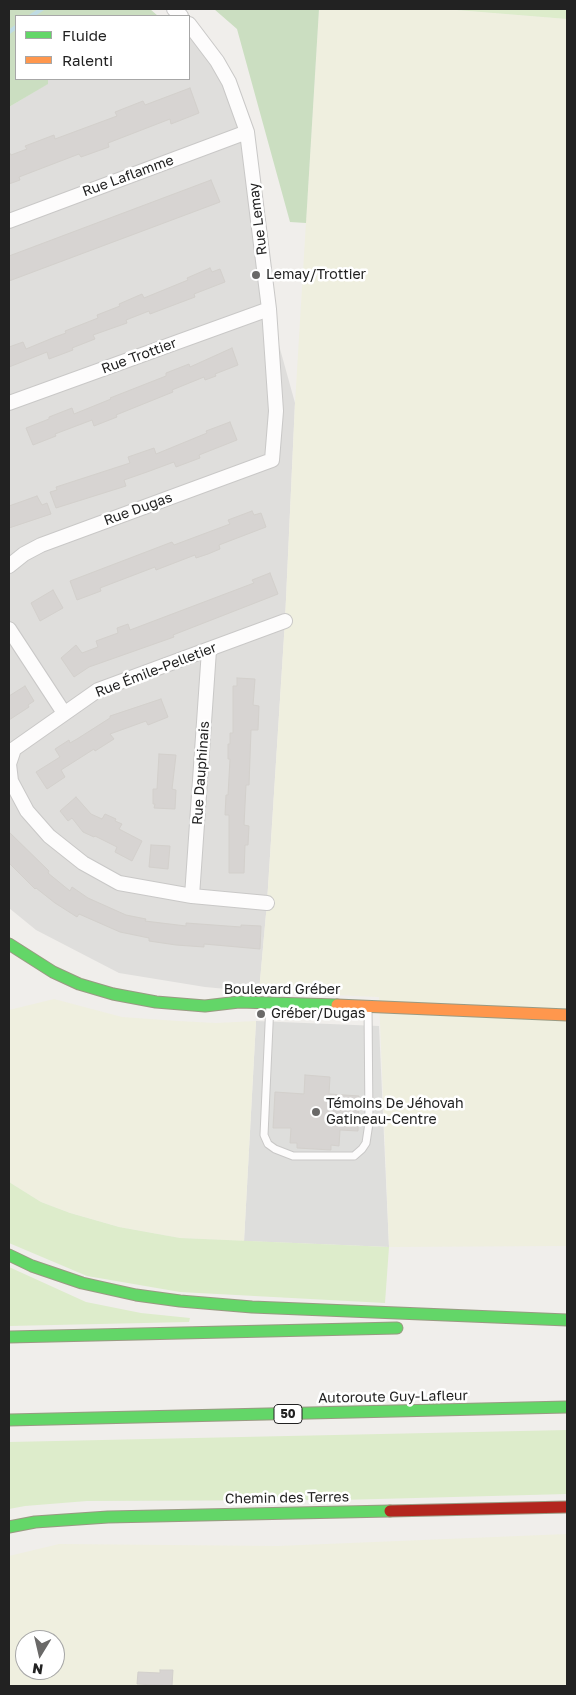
<!DOCTYPE html>
<meta charset="utf-8">
<style>
body{margin:0}
#map{position:relative;width:576px;height:1695px;overflow:hidden;background:#f0eeeb;font-family:"Golos Text",sans-serif}
canvas{display:block}
.frame{position:absolute;inset:0;border:10px solid #222;pointer-events:none}
.legend{position:absolute;left:15px;top:15px;width:175px;height:65px;box-sizing:border-box;background:#fff;border:1px solid #a7a7a7;margin:0;padding:6px 9px;list-style:none;font-size:15px;color:#222}
.legend li{display:flex;align-items:center;gap:10px;height:25px}
.legend b{width:25px;border:1px solid #a7a7a7}
.north{position:absolute;left:15px;top:1630px;width:50px;height:50px;box-sizing:border-box;background:#fff;border:1px solid #a7a7a7;border-radius:50%;rotate:189deg;font-size:14px;font-weight:700;line-height:20px;text-align:center;color:#222}
.north::after{content:'';display:block;margin:auto;width:18px;height:22px;background:#6a6968;clip-path:polygon(50% 0,100% 100%,50% 72%,0 100%)}
</style>
<div id="map">
<canvas width="576" height="1695"></canvas>
<div class="frame"></div>
<ul class="legend">
<li><b style="height:6px;background:#63d668"></b>Fluide</li>
<li><b style="height:6px;background:#ff974d"></b>Ralenti</li>
</ul>
<div class="north">N</div>
</div>
<script>
const c = document.querySelector('canvas').getContext('2d');
c.lineJoin = 'round';
function fill(path, color) {
  c.fillStyle = color;
  c.fill(path, 'evenodd');
}
function toPath(rows) {
  const path = new Path2D();
  for (const r of rows) {
    path.moveTo(r[0], r[1]);
    for (let i = 2; i < r.length; i += 2) path.lineTo(r[i], r[i + 1]);
  }
  return path;
}
function trace(path, color, width, dash) {
  c.strokeStyle = color;
  c.lineWidth = width;
  c.lineCap = dash ? 'butt' : 'round';
  c.setLineDash(dash || []);
  c.stroke(path);
}
function drawText(font, color, halo, rows, align = 'center') {
  c.font = font + ' "Golos Text",sans-serif';
  c.lineWidth = 5;
  c.setLineDash([]);
  c.textBaseline = 'middle';
  c.strokeStyle = halo;
  c.fillStyle = color;
  for (const [text, x, y, turn = 0] of rows) {
    c.save();
    c.translate(x, y);
    c.rotate((+turn || 0) * Math.PI / 180);
    c.textAlign = isNaN(turn) ? turn : align;
    if (halo) c.strokeText(text, 0, 0);
    c.fillText(text, 0, 0);
    c.restore();
  }
}
fill(toPath([
 [189,24,239,107,269,309,295,403,285,621,267,903,259,992,205,987,119,973,36,930,9,908,9,107,47,84,48,79,189,79]
]), '#dfdedc');
fill(toPath([
 [256,1021,379,1026,389,1247,244,1241]
]), '#dededc');
fill(toPath([
 [319,9,444,9,567,19,567,1246,389,1247,379,997,259,992,267,903,285,621,295,403],
 [54,999,122,1017,178,1021,216,1023,256,1021,244,1241,180,1238,119,1227,70,1213,41,1202,9,1182,9,1010],
 [567,1534,567,1686,9,1686,9,1556,59,1544,278,1546],
 [25,1640,55,1640,55,1670,25,1670]
]), '#efefdf');
fill(toPath([
 [444,9,567,9,567,19],
 [9,1182,41,1202,70,1213,119,1227,180,1238,389,1247,385,1303,180,1292,87,1276,9,1243],
 [9,1267,86,1302,141,1313,190,1318,189,1322,9,1326],
 [567,1430,567,1494,340,1500,87,1501,25,1506,9,1509,9,1442]
]), '#ddeccb');
fill(toPath([
 [9,9,150,9,158,16,16,16,16,79,48,79,48,84,9,107],
 [214,9,319,9,306,223,290,222,237,29]
]), '#cbdec1');
trace(toPath([
 [31,16,42,9],
 [9,32,16,27]
]), '#bfdbe3', 4);
const building = toPath([
 [190,88,199,113,171,124,170,119,108,143,109,147,81,157,79,154,19,177,20,180,9,184,9,152,11,155,27,149,25,146,54,135,55,139,117,116,115,112,143,101,145,105,190,88],
 [211,180,220,202,9,281,9,256,211,180],
 [210,268,212,272,220,269,225,282,194,294,195,297,150,314,149,311,126,320,127,323,93,335,95,339,72,348,73,350,49,359,47,352,9,367,9,347,23,342,26,349,55,337,66,333,65,331,98,318,97,315,120,306,119,304,142,294,144,298,188,280,187,278,210,268],
 [232,348,238,365,215,374,216,376,205,380,204,377,172,390,173,392,116,415,117,417,94,426,92,420,55,434,56,436,33,445,26,428,49,419,49,417,72,408,74,414,111,399,110,398,166,376,166,373,189,364,190,367,232,348],
 [230,422,237,440,199,455,200,458,176,467,174,462,147,472,124,480,126,486,56,508,50,492,57,490,56,487,130,463,128,457,154,448,156,454,207,433,206,431,230,422],
 [37,496,42,505,47,503,51,514,9,528,9,506,37,496],
 [252,511,254,515,261,513,266,527,219,545,220,549,208,554,196,558,195,555,156,570,155,567,100,588,101,591,77,600,70,581,172,542,174,545,230,524,228,520,252,511],
 [270,573,278,594,173,635,174,637,89,667,74,677,61,658,76,645,82,653,98,647,96,641,118,633,117,628,128,624,130,630,254,583,252,580,270,573],
 [53,590,63,608,40,621,31,603,53,590],
 [237,678,255,679,253,705,259,706,258,730,251,730,249,785,246,785,244,825,249,826,248,845,245,845,244,873,229,873,229,815,225,815,226,795,228,795,230,759,228,759,228,744,230,744,230,733,233,733,233,686,237,686,237,678],
 [25,686,34,701,28,705,29,707,9,720,9,696,25,686],
 [161,699,168,717,148,725,146,721,110,734,114,739,95,751,94,749,61,770,65,777,47,789,36,772,60,757,55,749,69,740,70,743,77,739,110,718,110,716,161,699],
 [159,754,176,755,172,789,176,790,175,809,154,808,155,804,153,804,153,789,157,789,159,754],
 [76,797,91,814,102,819,105,814,116,819,115,821,122,824,119,829,142,841,132,861,115,852,117,847,95,836,94,837,83,832,72,818,68,821,60,811,76,797],
 [9,832,49,871,48,873,70,891,72,887,88,898,126,915,146,919,145,921,186,926,186,923,241,927,241,925,261,926,260,949,204,944,204,947,176,945,149,941,149,938,120,932,79,914,77,917,55,903,36,888,35,889,9,863,9,832],
 [151,845,170,846,168,869,149,867,151,845],
 [305,1075,330,1077,329,1094,359,1096,358,1131,340,1130,339,1146,331,1145,331,1150,297,1148,297,1143,290,1143,291,1128,273,1128,275,1092,304,1094,305,1075],
 [160,1670,173,1670,172,1686,137,1684,138,1672,160,1673,160,1670]
]);
fill(building, '#d7d4d2');
trace(building, '#d3d0cc', 1);
const lane = toPath([
 [270,1003,264,1135,268,1144,275,1149,293,1156,354,1156,362,1149,366,1143,369,1123,368,1006]
]);
const street = toPath([
 [174,9,181,16],
 [9,221,247,132],
 [9,403,269,309],
 [9,566,24,554,41,545,272,460,276,411,269,309,247,132,229,82,217,61,189,24],
 [9,629,64,713],
 [192,896,209,650],
 [267,903,192,896,119,883,83,863,49,836,27,811,11,781,9,764,14,749,98,690,285,621]
]);
const fast = toPath([
 [9,944,53,972,79,984,113,994,156,1002,205,1006,239,1002,337,1005],
 [9,1255,32,1266,82,1283,136,1295,180,1301,252,1307,567,1320],
 [9,1337,397,1328],
 [9,1420,567,1407],
 [9,1527,35,1522,108,1517,390,1511]
]);
const slow = toPath([
 [337,1005,567,1015]
]);
const jam = toPath([
 [390,1511,567,1507]
]);
trace(lane, '#c9c8c7', 9);
trace(street, '#c9c8c7', 16);
trace(fast, '#999a82', 13);
trace(slow, '#999a82', 13);
trace(jam, '#999a82', 13);
trace(lane, '#fdfcfc', 7);
trace(street, '#fdfcfc', 14);
trace(fast, '#63d668', 11);
trace(slow, '#ff974d', 11);
trace(jam, '#b3261e', 11);
for (const [x, y, r, color] of [
 [256,275,5,"#6a6968"],
 [261,1014,5,"#6a6968"],
 [316,1112,5,"#6a6968"]
]) {
  const dot = new Path2D();
  dot.arc(x, y, r, 0, 2 * Math.PI);
  c.fillStyle = color;
  c.fill(dot);
  trace(dot, '#fff', 2);
}
for (const [x, y, w] of [
 [288,1414,28]
]) {
  const box = new Path2D();
  box.roundRect(x - w / 2, y - 9.5, w, 19, 4);
  c.fillStyle = '#fff';
  c.fill(box);
  trace(box, '#222', 1);
}
drawText('bold 12px', '#222', null, [
 ["50",288,1414]
]);
drawText('14px', '#222', '#fff', [
 ["Rue Laflamme",128,176,-20],
 ["Rue Lemay",258,219,-97],
 ["Rue Trottier",139,356,-20],
 ["Rue Dugas",138,509,-20],
 ["Rue Émile-Pelletier",156,670,-21],
 ["Rue Dauphinais",201,773,-86],
 ["Boulevard Gréber",282,990],
 ["Autoroute Guy-Lafleur",393,1397,-1],
 ["Chemin des Terres",287,1498,-1]
]);
drawText('14px', '#222', '#fff', [
 ["Lemay/Trottier",266,275],
 ["Gréber/Dugas",271,1014],
 ["Témoins De Jéhovah",326,1104],
 ["Gatineau-Centre",326,1120]
], 'left');
</script>
